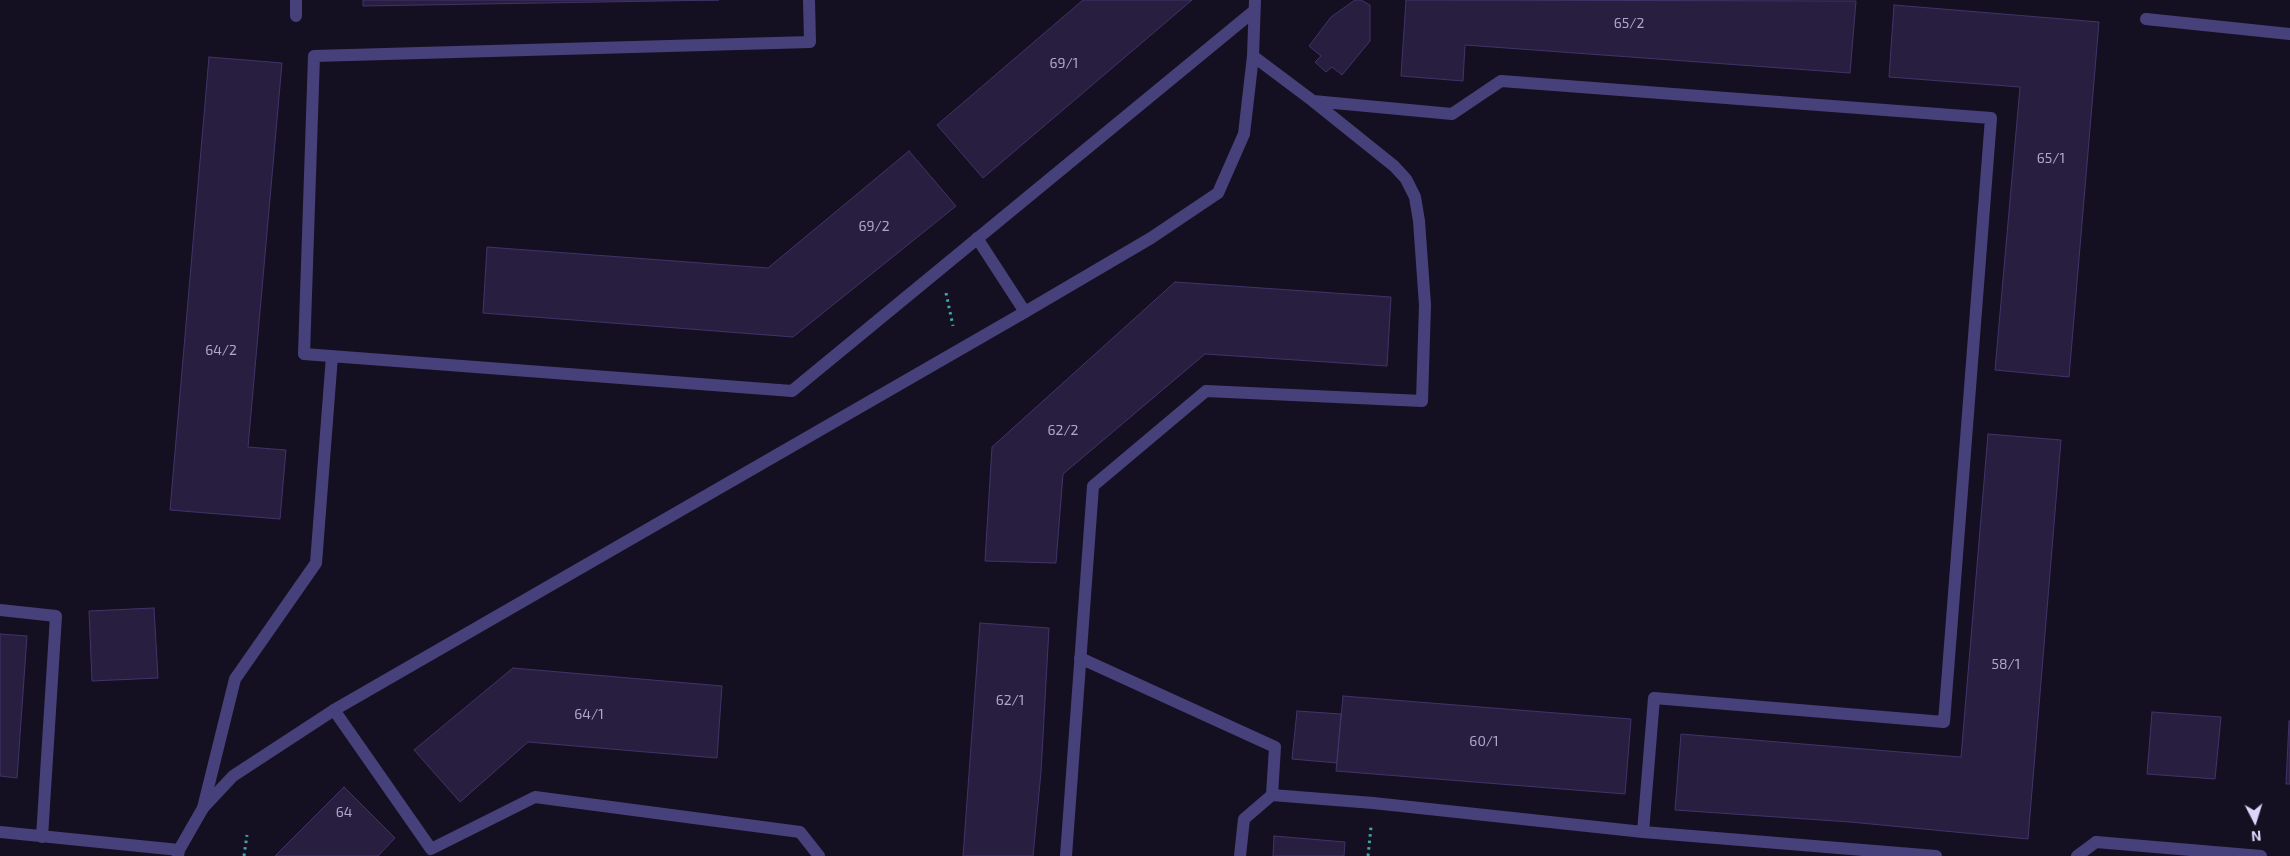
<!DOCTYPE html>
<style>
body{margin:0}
#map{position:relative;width:2290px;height:856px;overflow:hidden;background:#151021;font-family:"Exo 2",sans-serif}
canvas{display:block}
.north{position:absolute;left:2230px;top:796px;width:50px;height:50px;-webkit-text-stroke:4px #151021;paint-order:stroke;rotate:175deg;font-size:14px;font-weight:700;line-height:20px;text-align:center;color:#ddd6fa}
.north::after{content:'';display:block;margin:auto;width:18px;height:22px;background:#ddd6fa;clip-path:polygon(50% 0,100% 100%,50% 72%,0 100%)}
</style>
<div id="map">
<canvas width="2290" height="856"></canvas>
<div class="north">N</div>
</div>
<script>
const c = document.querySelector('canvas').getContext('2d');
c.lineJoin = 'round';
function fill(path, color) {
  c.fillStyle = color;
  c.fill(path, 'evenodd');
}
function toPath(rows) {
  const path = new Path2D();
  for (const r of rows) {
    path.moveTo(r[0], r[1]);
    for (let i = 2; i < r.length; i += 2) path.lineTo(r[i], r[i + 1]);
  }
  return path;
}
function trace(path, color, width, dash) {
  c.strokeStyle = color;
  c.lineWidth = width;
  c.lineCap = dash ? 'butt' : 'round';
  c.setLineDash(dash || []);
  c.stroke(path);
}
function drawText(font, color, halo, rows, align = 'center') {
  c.font = font + ' "Exo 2",sans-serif';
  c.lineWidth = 5;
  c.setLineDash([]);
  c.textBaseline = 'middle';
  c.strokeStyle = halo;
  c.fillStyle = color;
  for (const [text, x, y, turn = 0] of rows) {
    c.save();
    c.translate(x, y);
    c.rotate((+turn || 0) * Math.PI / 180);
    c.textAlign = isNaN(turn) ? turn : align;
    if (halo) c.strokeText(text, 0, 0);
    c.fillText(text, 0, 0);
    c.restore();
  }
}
const building = toPath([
 [363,0,719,0,363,6,363,0],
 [1083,0,1192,0,983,178,937,125,1083,0],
 [1355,0,1361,0,1370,5,1370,41,1342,75,1332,67,1326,72,1315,62,1321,56,1309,46,1331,17,1355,0],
 [1406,0,1856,1,1850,73,1465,45,1463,81,1401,76,1406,0],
 [1894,5,2099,22,2069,377,1995,370,2020,87,1889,77,1894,5],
 [209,57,282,63,248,447,286,450,280,519,170,510,209,57],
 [909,151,956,206,793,337,483,313,487,247,768,268,909,151],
 [1175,282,1391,297,1387,366,1205,354,1063,474,1056,563,985,561,992,447,1175,282],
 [1988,434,2061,440,2028,839,1850,822,1675,810,1681,734,1961,757,1988,434],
 [154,608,158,678,92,681,89,611,154,608],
 [980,623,1049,628,1041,772,1033,856,963,856,980,623],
 [0,634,27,636,17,778,0,776,0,634],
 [513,668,722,686,717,758,528,742,460,802,414,750,513,668],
 [1343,696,1631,719,1625,794,1336,771,1343,696],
 [1297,711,1341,714,1337,763,1292,759,1297,711],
 [2152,712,2221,717,2215,779,2147,774,2152,712],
 [2289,721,2290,721,2290,784,2286,784,2289,721],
 [344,787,395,838,378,856,275,856,344,787],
 [1274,836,1345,842,1344,856,1273,856,1274,836]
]);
fill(building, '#281f40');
trace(building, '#423369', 1);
trace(toPath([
 [946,293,953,326],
 [244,856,247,835],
 [1368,856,1371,827]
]), '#3da6a7', 3, [2.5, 4]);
trace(toPath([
 [296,0,296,16],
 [809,0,810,42,314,56,304,354,792,391,1254,11],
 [1253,56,1313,101,1452,114,1501,81,1991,118,1944,722,1654,698,1643,832,1936,856],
 [977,238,1025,312],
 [0,610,56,616,42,837],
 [1080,658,1275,747,1272,795],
 [334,710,431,849,535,797,800,832,819,856],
 [203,808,235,679,316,563,332,356],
 [0,832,179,850],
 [1066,856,1093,486,1206,391,1422,401,1425,305,1419,221,1415,197,1406,179,1394,166,1313,101],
 [1240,856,1244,819,1272,795,1373,803,1643,832],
 [2077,856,2096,842]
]), '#47417b', 12);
trace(toPath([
 [2146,19,2290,34],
 [2096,842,2261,856],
 [178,856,179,850,203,808,233,776,334,710,1025,312,1151,238,1218,193,1244,134,1253,56,1255,0]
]), '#47417b', 12);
drawText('14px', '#b0a8cc', null, [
 ["65/2",1629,23],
 ["69/1",1064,63],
 ["65/1",2051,158],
 ["69/2",874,226],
 ["64/2",221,350],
 ["62/2",1063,430],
 ["58/1",2006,664],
 ["62/1",1010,700],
 ["64/1",589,714],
 ["60/1",1484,741],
 ["64",344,812]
]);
</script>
